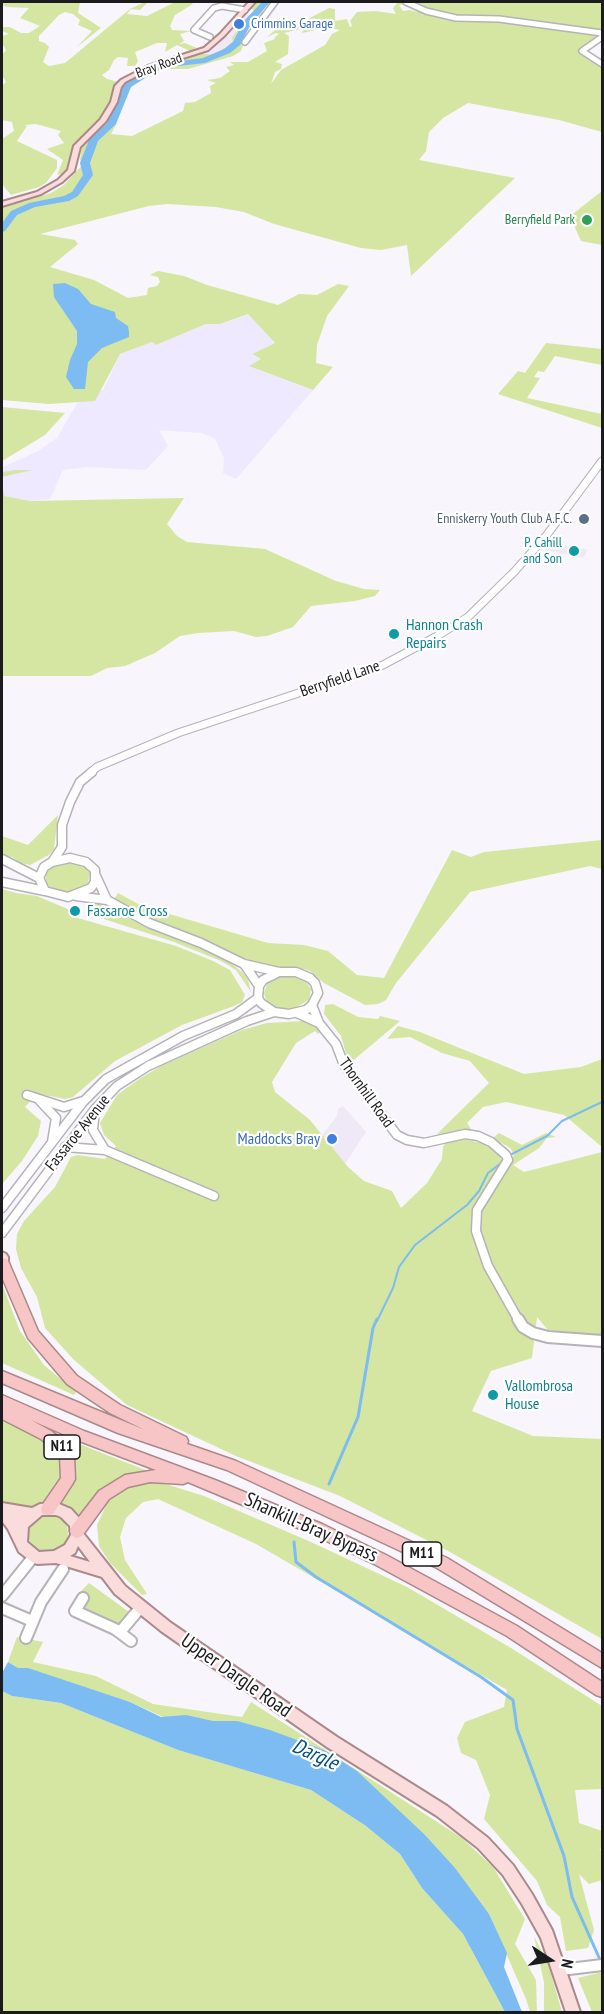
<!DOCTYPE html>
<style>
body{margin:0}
#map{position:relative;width:604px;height:2014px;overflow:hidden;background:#f8f5fc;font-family:"PT Sans Narrow",sans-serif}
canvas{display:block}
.frame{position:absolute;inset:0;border:3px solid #1b1a1d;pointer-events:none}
.north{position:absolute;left:520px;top:1930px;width:60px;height:60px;-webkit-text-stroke:4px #fff;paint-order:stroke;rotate:102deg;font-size:16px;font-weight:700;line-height:24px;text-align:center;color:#1b1a1d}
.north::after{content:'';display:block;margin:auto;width:21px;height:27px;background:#1b1a1d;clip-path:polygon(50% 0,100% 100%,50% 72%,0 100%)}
</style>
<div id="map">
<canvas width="604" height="2014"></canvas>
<div class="frame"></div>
<div class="north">N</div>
</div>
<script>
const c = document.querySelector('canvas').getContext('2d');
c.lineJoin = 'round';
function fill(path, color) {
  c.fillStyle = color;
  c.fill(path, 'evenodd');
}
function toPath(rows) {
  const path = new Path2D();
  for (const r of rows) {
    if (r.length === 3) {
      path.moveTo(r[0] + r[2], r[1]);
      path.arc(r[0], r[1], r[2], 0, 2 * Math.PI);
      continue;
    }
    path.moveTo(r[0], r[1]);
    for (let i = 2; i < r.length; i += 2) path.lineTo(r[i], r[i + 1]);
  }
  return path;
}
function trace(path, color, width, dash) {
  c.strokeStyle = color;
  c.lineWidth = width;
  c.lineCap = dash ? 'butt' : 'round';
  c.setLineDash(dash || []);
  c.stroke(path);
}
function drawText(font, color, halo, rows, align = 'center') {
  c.font = font + ' "PT Sans Narrow",sans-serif';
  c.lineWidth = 4.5;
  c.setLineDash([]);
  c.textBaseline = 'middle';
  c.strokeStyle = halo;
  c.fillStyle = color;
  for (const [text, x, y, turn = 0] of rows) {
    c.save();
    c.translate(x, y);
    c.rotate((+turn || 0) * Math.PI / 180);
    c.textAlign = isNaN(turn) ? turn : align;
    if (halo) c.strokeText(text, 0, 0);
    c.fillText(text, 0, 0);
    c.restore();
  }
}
fill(toPath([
 [244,14,251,15,233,43,212,55,201,53,217,43],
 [548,542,588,550,583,558,542,549],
 [343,1106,366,1132,345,1164,322,1135,337,1116,338,1109]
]), '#efe8f6');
fill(toPath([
 [248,314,275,343,252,354,261,359,250,366,313,390,236,479,223,473,224,458,215,439,202,433,159,430,168,446,146,470,88,467,63,470,50,499,31,501,4,496,3,467,38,451,57,438,83,393,88,390,103,390,120,354,152,342,156,345,206,324,220,324]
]), '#eee9ff');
fill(toPath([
 [2,2,80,2,78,13,101,28,77,47,92,31,78,25,80,20,73,14,65,12,59,15,39,36,39,41,45,43,49,47,43,62,49,66,65,63,130,9,145,2,148,2,140,10,131,9,127,14,147,16,175,2,189,2,193,4,175,15,170,26,172,30,191,31,180,34,184,41,179,44,185,43,197,48,190,51,177,45,165,52,167,43,157,43,135,52,138,61,135,66,127,66,128,58,118,57,114,60,109,70,102,75,107,79,118,82,112,101,102,119,72,149,70,167,65,173,57,175,63,160,47,149,64,143,58,135,61,131,36,124,24,125,27,126,17,141,57,160,57,168,46,183,39,187,11,195,2,184,2,139,14,131,12,122,2,120,2,86,6,82,2,75,2,55,6,50,2,43,2,36,9,34,2,31,2,27,10,27,21,33,29,33,40,26,20,18,29,8,7,7,2,5],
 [257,2,267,2,262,8,263,14,257,17,259,19,257,22,241,32,246,34,242,39,245,40,241,51,233,56,188,69,167,69,139,77,141,74,169,62,200,53,213,55,226,47,233,41,232,38,250,14,256,13,252,9,248,10],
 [398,2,407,4,399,5,403,11,409,10,433,15,485,18,601,36,579,49,582,55,602,66,602,132,559,120,468,103,443,118,429,132,426,151,419,160,515,178,411,276,407,245,381,250,361,248,274,224,244,212,216,207,167,204,149,206,40,234,75,240,78,244,50,267,94,280,128,298,147,295,148,288,157,286,160,282,158,277,150,275,158,271,184,276,207,285,278,305,299,294,317,295,338,284,349,286,327,316,317,345,316,363,333,367,313,390,249,366,261,359,252,354,275,343,248,314,220,324,206,324,156,345,152,342,120,354,95,401,49,404,2,400,2,208,51,193,64,185,83,164,80,160,82,145,108,122,117,123,111,134,132,136,183,111,185,103,195,102,211,93,210,86,216,83,207,80,220,78,230,71,226,67,234,65,230,62,248,62,267,51,264,43,275,39,274,38,279,34,276,33,267,37,275,30,306,20,329,8,335,9,335,21,347,19,350,27,352,26,350,21,357,12,376,11,396,14,393,8],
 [319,26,340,30,332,34,325,45,281,70,271,84,275,72,281,69,282,64,275,62,288,54,289,36,284,33,304,28,302,33,316,30],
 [407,2,602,2,602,31,454,16,423,8],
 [602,191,602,245,581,241,570,216],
 [546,343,602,349,602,365,555,356,544,372,538,371,534,377,540,378,527,398,602,414,602,428,498,394,518,371,525,373],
 [2,407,65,413,45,435,2,461],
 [16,470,32,470,2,477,4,496,31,501,184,498,167,524,177,536,187,542,265,549,336,581,364,589,380,590,375,596,355,601,311,606,293,627,267,636,256,637,234,631,198,633,180,636,155,653,125,666,107,668,91,676,2,676,2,472],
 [58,815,54,849,49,855,30,865,21,863,12,857,5,857,2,853,2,836,28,845],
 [602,840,602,869,590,866,470,892,396,983,386,1000,378,1004,365,1005,324,983,310,971,304,969,277,968,248,961,204,940,131,910,114,899,118,893,142,906,268,943,304,945,328,951,357,975,384,978,452,850,471,857,484,852],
 [70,861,84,864,88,868,90,873,88,883,76,890,69,892,61,892,49,886,46,882,46,872,56,864],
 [2,889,16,893,37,896,70,910,74,917,176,946,213,961,230,970,245,995,242,1002,234,1006,182,1025,115,1061,73,1097,65,1099,45,1095,35,1096,25,1107,41,1121,38,1136,22,1161,2,1184],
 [95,902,144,926,226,959,243,973,248,980,251,992,236,970,221,961,174,942,92,915,88,911],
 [282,976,292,976,306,982,311,989,309,1000,293,1009,281,1009,272,1006,266,1000,264,993,267,984],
 [333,1004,358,1017,378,1019,380,1016,400,1021,349,1064,341,1036,324,1014,325,1005],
 [304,1021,315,1026,320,1032,318,1034,315,1031,296,1043,272,1082,275,1092,310,1120,348,1167,364,1181,392,1191,401,1208,427,1183,442,1159,443,1147,446,1142,461,1139,482,1143,500,1155,503,1163,511,1165,514,1154,510,1148,493,1138,499,1133,522,1145,546,1133,556,1137,547,1138,539,1148,513,1165,524,1172,602,1152,602,1335,548,1330,537,1317,532,1358,491,1371,472,1411,533,1436,602,1439,602,1639,450,1552,340,1496,236,1456,127,1405,74,1360,45,1328,37,1297,21,1268,16,1249,17,1234,24,1221,55,1187,71,1157,78,1155,105,1159,116,1146,104,1135,100,1123,117,1095,139,1079,163,1065,242,1030,267,1023],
 [398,1026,420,1032,524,1074,581,1067,602,1059,602,1147,564,1115,506,1102,483,1107,467,1123,473,1132,437,1134,489,1083,470,1061,442,1053,410,1037,387,1039],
 [2,1284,20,1331,44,1365,76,1392,74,1395,2,1363],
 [2,1419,51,1442,63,1457,64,1477,52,1496,41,1505,26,1509,2,1505],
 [64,1438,107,1455,148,1471,138,1473,81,1516,71,1508,59,1504,70,1490,75,1473,73,1455,62,1440],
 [145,1482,169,1485,204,1496,311,1542,407,1587,511,1648,602,1706,602,1789,575,1790,579,1823,602,1831,602,1848,599,1850,602,1850,602,1880,589,1884,579,1874,594,1930,588,1948,566,1951,560,1917,547,1905,537,1881,484,1819,490,1795,476,1760,461,1753,457,1738,465,1722,504,1707,507,1690,256,1544,158,1499,143,1502,126,1518,120,1537,125,1560,147,1594,142,1595,110,1563,99,1546,97,1525,107,1503,123,1489],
 [48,1533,20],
 [89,1583,129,1612,130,1615,121,1625,118,1626,82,1609,86,1600,77,1595],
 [17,1637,43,1642,33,1662,96,1676,153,1704,242,1717,251,1702,462,1838,493,1867,525,1919,515,1944,536,1980,537,2012,530,2012,526,1999,489,1914,425,1835,130,1702,37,1673,28,1668,18,1668,8,1662],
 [2,1691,12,1696,61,1703,178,1750,311,1790,366,1826,400,1854,422,1888,463,1934,505,2012,2,2012],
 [534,1936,548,1964,562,2012,544,2012,544,1982],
 [602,1972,602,2012,592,2012,578,1978]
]), '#d4e6a1');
fill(toPath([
 [65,283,78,289,91,304,115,312,116,318,128,326,129,332,129,337,102,348,88,362,85,389,74,389,66,377,70,360,77,344,77,331,54,297,53,284],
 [8,1662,18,1668,28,1668,130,1702,161,1717,186,1715,213,1721,237,1721,270,1730,324,1750,357,1771,425,1835,455,1868,489,1914,507,1953,504,1967,522,2012,505,2012,463,1934,422,1888,400,1854,366,1826,311,1790,178,1750,61,1703,12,1696,2,1691,2,1673]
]), '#7cbcf3');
trace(toPath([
 [510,1155,547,1136,562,1121,602,1102],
 [377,1321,393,1288,399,1267,415,1245,467,1205,479,1191,488,1173,504,1161]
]), '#7cbcf3', 2);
trace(toPath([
 [329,1484,358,1417,373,1328,377,1319],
 [294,1542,296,1562,316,1577,481,1677,513,1700,517,1729,564,1856,572,1897,601,1962]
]), '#7cbcf3', 3);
fill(toPath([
 [262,2,270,2,251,24,240,45,230,53,205,63,161,68,131,87,116,124,98,141,90,163,93,175,78,196,69,201,35,207,17,215,5,231,2,232,2,223,11,211,29,203,64,196,72,192,83,175,80,163,89,140,107,123,124,84,156,64,203,58,224,49,233,42,244,21,262,2]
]), '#7cbcf3');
const minorFar3 = toPath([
 [406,2,426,11,456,18,499,19,602,33],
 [210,37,194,30,214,8,222,6,245,10],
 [602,37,582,51,602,64],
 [245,42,275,2]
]);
const minorFar2 = toPath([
 [90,773,97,767,178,733,383,665,437,636,468,617,514,572,546,536,602,461]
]);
const minorFar1 = toPath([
 [70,858,86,862,95,870,95,882,91,888,68,897,45,891,39,878,44,867,52,862,70,858],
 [2,859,39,878],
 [52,862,62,847,62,825,70,802,80,782,92,772],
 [96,876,107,900],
 [2,882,45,891],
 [76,896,107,900,149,923,201,943,244,964,279,972],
 [244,964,259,986],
 [279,972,296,972,310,978,315,983,318,993,312,1005,306,1010,289,1014,274,1012,261,1003,258,998,259,986,263,980,279,972],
 [312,1005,319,1023,336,1044,344,1065,397,1135,407,1140,424,1143,465,1134,478,1136,491,1142,506,1155,508,1160,477,1210,476,1231,488,1266,519,1321],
 [297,1013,319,1023],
 [27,1095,64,1107,83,1101],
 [40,1101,56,1118,52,1142],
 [95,1109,93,1130,105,1150],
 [65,1147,105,1150,214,1196],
 [2,1208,83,1102,106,1079,183,1036,236,1014,258,998],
 [2,1233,95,1109,117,1086,148,1066,247,1021,274,1012]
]);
const minor = toPath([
 [518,1319,523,1327,533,1333,548,1337,602,1341],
 [2,1596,34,1556],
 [83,1598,75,1611,115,1629,131,1641],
 [2,1608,32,1621],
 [120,1632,141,1607],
 [26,1638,41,1602,63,1569],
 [561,1970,602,1965]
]);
const major = toPath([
 [249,2,255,2,224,36,208,50,152,68,125,82,121,87,117,102,106,121,80,147,74,171,62,182,41,194,2,206,2,202,37,192,58,180,68,170,74,146,100,120,111,102,115,86,121,80,148,66,204,48,220,34,249,2],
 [2,1252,6,1254,8,1257,8,1268,6,1271,2,1273,2,1252],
 [2,1503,32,1508,40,1504,57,1503,71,1509,81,1520,83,1533,125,1586,171,1623,337,1737,447,1806,488,1838,513,1865,532,1894,552,1930,580,2012,566,2012,541,1938,522,1904,503,1875,478,1848,437,1816,327,1747,161,1631,115,1594,102,1577,56,1563,37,1564,32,1562,19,1552,8,1529,2,1521,2,1503],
 [42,1515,56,1515,61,1517,70,1526,71,1535,65,1545,54,1551,39,1552,27,1542,28,1527,42,1515],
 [78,1546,90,1562,70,1556,75,1553,78,1546]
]);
const highway = toPath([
 [2,1258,7,1259,9,1263,38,1331,77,1376,120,1405,186,1437,188,1441,187,1444,236,1461,447,1558,602,1653,602,1668,437,1568,227,1470,118,1433,2,1383,2,1371,145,1430,110,1413,67,1384,28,1338,2,1277,2,1258],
 [2,1395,84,1431,215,1480,322,1524,386,1555,517,1626,602,1682,602,1697,596,1695,507,1636,376,1565,312,1534,188,1482,183,1484,150,1482,128,1487,109,1499,82,1536,77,1538,72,1536,70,1531,72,1526,99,1491,125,1475,156,1470,74,1439,31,1420,51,1431,69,1445,74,1456,75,1479,73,1483,53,1514,48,1515,43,1514,41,1509,43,1504,61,1478,60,1456,41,1439,2,1419,2,1395]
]);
trace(minorFar3, '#b5b2b8', 8);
trace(minorFar2, '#b5b2b8', 9);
trace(minorFar1, '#b5b2b8', 11);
trace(minor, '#b5b2b8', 14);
trace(major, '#aa898a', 4);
trace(highway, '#aa898a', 3);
trace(minorFar3, '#fff', 5);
trace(minorFar2, '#fff', 7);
trace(minorFar1, '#fff', 8);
trace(minor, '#fff', 10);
fill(major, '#fadcdc');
fill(highway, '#f7c5c5');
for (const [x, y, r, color] of [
 [239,24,6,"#3f7fe0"],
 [587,220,6,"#2e9e5b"],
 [584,519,6,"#5c6f8a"],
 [574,551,6,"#0f9aa8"],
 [394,634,6,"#0f9aa8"],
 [75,911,6,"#0f9aa8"],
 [332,1139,6,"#3f7fe0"],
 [493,1395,6,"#0f9aa8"]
]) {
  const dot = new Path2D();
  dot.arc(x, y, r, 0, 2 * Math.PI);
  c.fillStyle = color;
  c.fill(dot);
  trace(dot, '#fff', 2);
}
drawText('14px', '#366cbe', '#fff', [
 ["Crimmins Garage",251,24]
], 'left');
drawText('14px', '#1b1a1d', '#fff', [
 ["Bray Road",159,66,-20]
]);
drawText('14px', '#27864d', '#fff', [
 ["Berryfield Park",575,220]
], 'right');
drawText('14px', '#4e5e75', '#fff', [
 ["Enniskerry Youth Club A.F.C.",572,519]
], 'right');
drawText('14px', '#0d838f', '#fff', [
 ["P. Cahill",562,543],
 ["and Son",562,559]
], 'right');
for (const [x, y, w] of [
 [62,1447,36],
 [422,1554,39]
]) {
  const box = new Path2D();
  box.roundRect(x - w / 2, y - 12, w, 24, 4.5);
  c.fillStyle = '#fff';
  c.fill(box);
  trace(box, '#1b1a1d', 1.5);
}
drawText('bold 15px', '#1b1a1d', null, [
 ["N11",62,1447],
 ["M11",422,1554]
]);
drawText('16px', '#0d838f', '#fff', [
 ["Hannon Crash",406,625],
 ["Repairs",406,643],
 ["Fassaroe Cross",87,911],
 ["Vallombrosa",505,1386],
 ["House",505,1404]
], 'left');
drawText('16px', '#1b1a1d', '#fff', [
 ["Berryfield Lane",340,679,-19],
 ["Thornhill Road",366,1093,54],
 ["Fassaroe Avenue",78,1133,-51]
]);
drawText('16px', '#366cbe', '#fff', [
 ["Maddocks Bray",320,1139]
], 'right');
drawText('20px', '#1b1a1d', '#fff', [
 ["Shankill-Bray Bypass",311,1528,24],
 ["Upper Dargle Road",236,1676,35]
]);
drawText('italic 21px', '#025183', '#fff', [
 ["Dargle",315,1755,24]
]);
</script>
